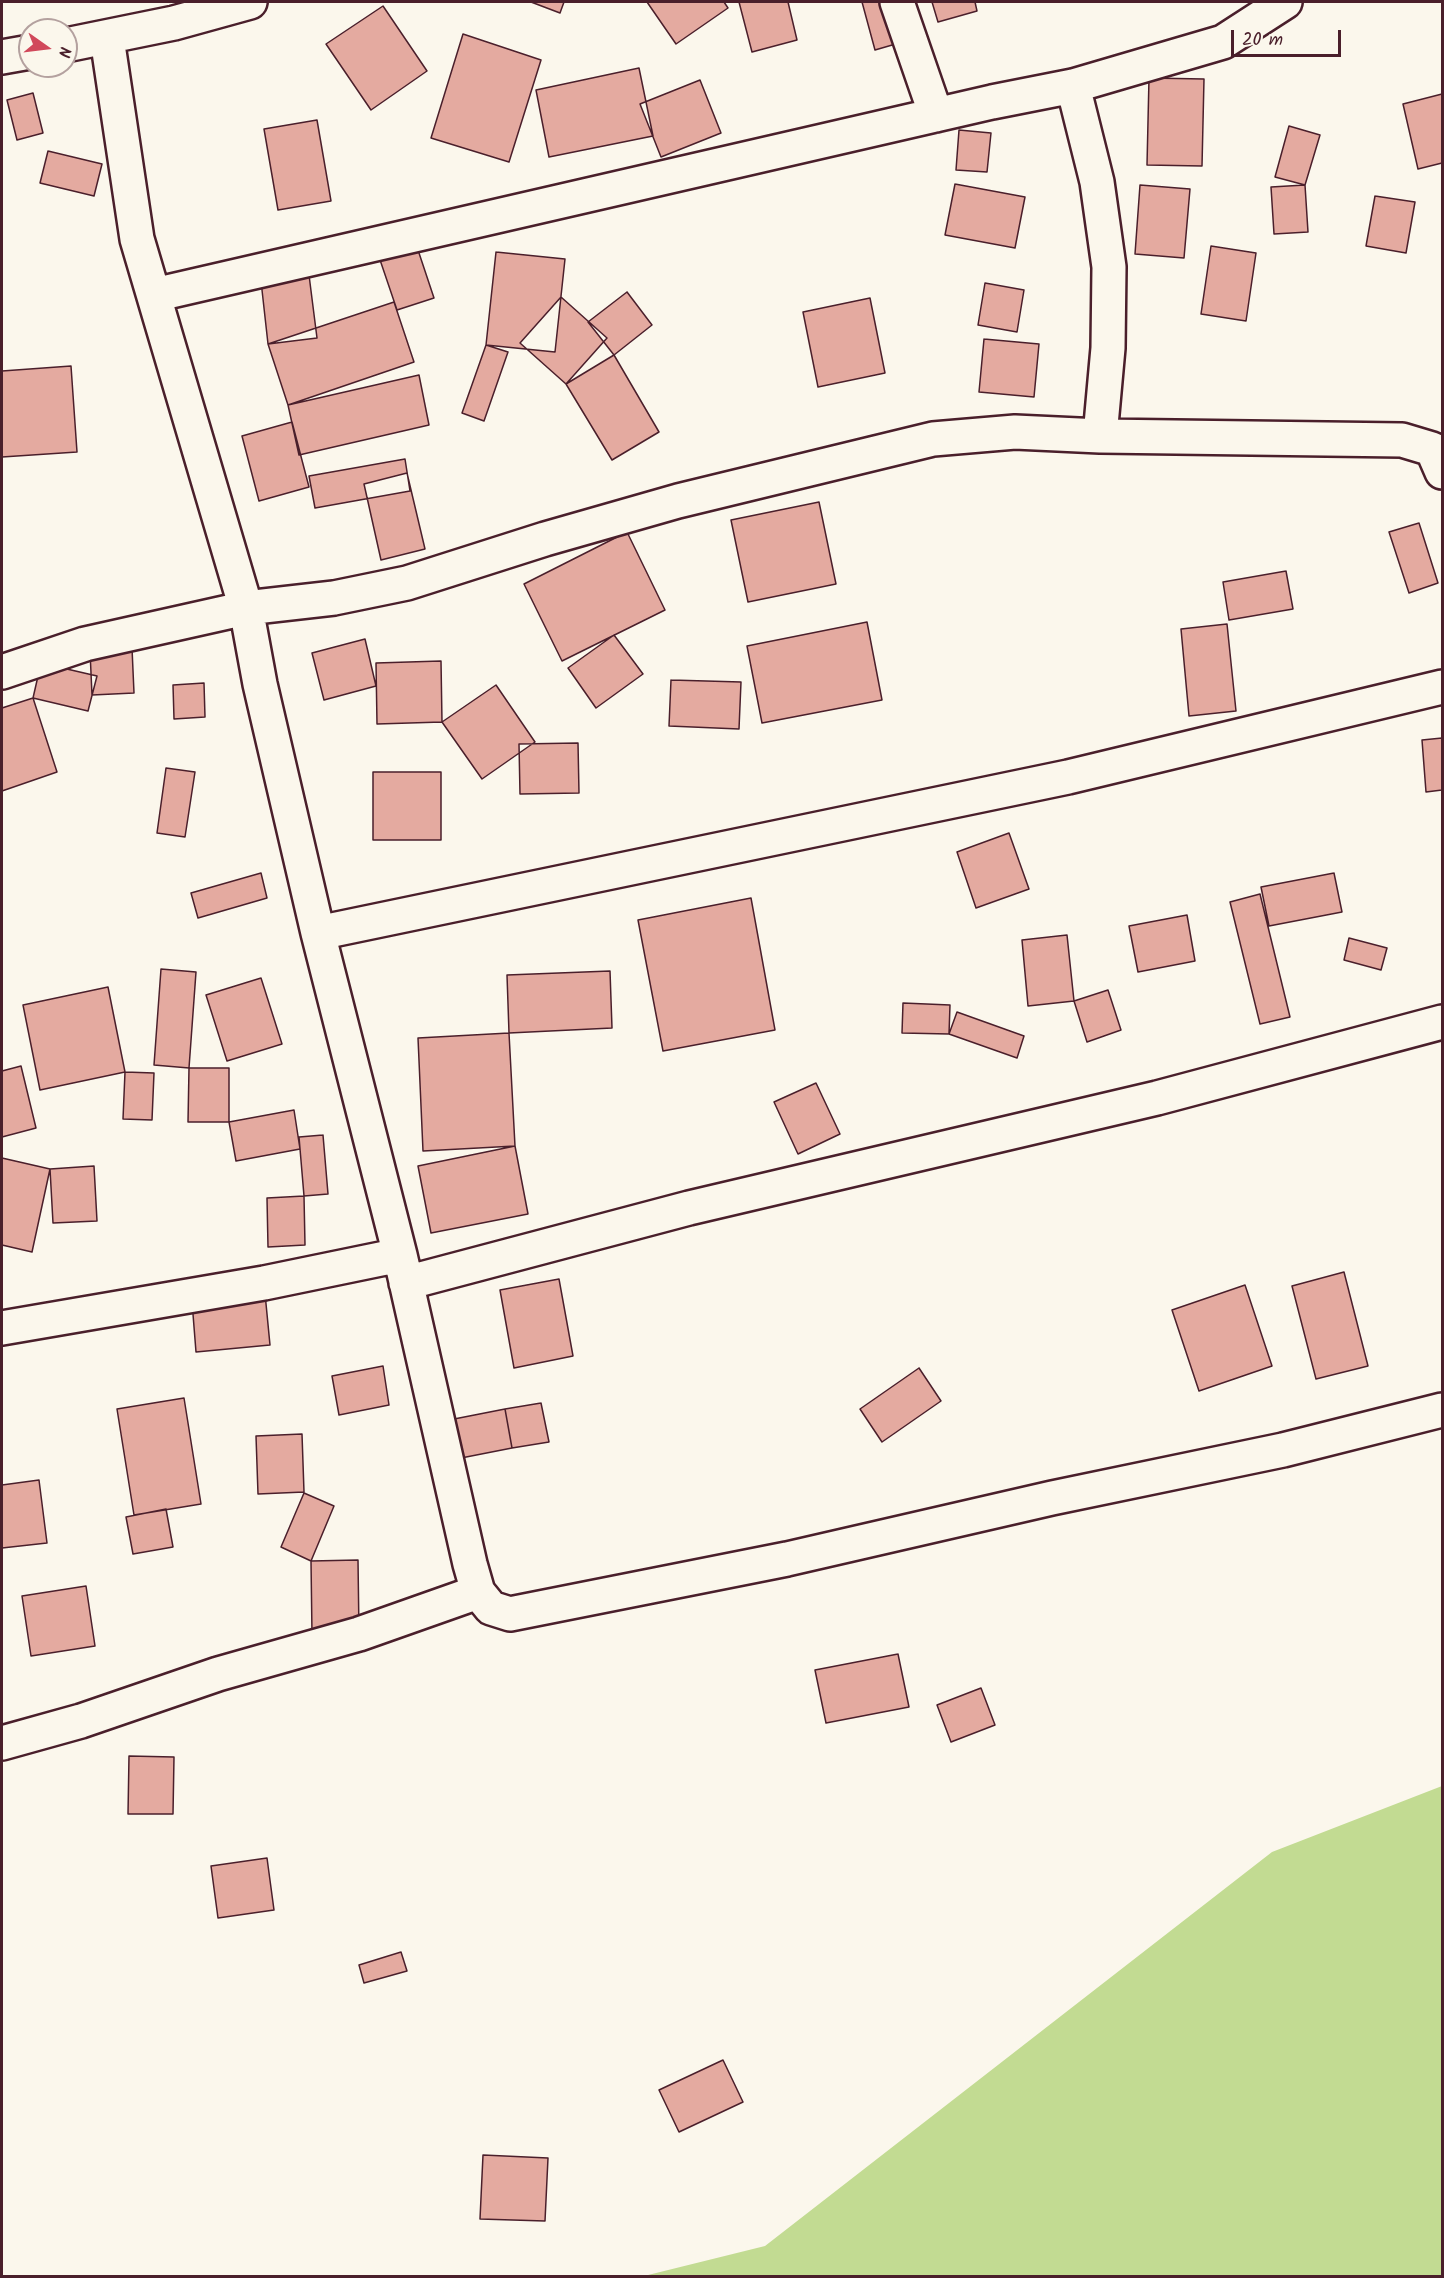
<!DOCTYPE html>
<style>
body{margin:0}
#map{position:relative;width:1444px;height:2278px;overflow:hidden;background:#fbf7ec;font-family:Kalam,sans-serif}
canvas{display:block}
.frame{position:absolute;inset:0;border:3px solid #4a1f2b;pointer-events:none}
.north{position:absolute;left:18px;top:18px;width:60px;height:60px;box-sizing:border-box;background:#fbf7ec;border:2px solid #b4a19f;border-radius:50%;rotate:104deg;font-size:16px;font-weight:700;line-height:24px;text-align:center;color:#4a1f2b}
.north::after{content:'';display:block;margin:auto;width:21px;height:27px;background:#d1495b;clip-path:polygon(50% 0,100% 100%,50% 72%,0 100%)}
.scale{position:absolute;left:1231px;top:30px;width:110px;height:27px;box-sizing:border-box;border:3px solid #4a1f2b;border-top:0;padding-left:8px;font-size:18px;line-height:21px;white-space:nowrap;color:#4a1f2b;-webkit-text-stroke:4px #fbf7ec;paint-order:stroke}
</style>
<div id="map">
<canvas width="1444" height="2278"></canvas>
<div class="frame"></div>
<div class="north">N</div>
<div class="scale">20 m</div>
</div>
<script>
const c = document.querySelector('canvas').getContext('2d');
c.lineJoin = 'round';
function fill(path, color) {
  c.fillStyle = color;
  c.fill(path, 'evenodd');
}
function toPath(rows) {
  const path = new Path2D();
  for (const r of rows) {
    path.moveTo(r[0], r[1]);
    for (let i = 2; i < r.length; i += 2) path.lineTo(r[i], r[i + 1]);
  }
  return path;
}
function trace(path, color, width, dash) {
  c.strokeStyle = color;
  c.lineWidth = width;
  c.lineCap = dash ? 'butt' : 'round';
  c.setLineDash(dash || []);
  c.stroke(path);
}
fill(toPath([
 [1442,1786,1442,2276,644,2276,765,2246,1272,1852]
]), '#c2db92');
const building = toPath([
 [531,2,564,2,560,13,531,2],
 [647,2,724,2,728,8,676,44,647,2],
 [739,2,788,2,797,40,752,52,739,2],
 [862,2,895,2,906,41,875,50,862,2],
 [932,2,975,2,977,11,938,22,932,2],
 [383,6,427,71,371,110,326,44,383,6],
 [463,34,541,60,509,162,431,138,463,34],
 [639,68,653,136,549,157,536,90,639,68],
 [1149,78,1204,79,1202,166,1147,165,1149,78],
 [700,80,721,133,661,157,640,104,700,80],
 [33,93,43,133,17,140,7,100,33,93],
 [1442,94,1442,163,1418,169,1403,104,1442,94],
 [317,120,331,201,278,210,264,129,317,120],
 [1289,126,1320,135,1305,185,1275,177,1289,126],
 [959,130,991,133,987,172,956,170,959,130],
 [48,151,102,164,94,196,40,183,48,151],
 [955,184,1025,197,1015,248,945,235,955,184],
 [1140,185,1190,189,1184,258,1135,254,1140,185],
 [1305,185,1308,232,1274,234,1271,187,1305,185],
 [1375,196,1415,202,1406,253,1366,246,1375,196],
 [413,235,434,298,397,310,376,248,413,235],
 [1211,246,1256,253,1246,321,1201,314,1211,246],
 [496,252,565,259,555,352,486,345,496,252],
 [309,275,317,338,268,344,261,281,309,275],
 [985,283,1024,290,1017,332,978,325,985,283],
 [627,292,652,325,614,355,588,322,627,292],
 [561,297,607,338,566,384,520,343,561,297],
 [870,298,885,373,818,387,803,312,870,298],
 [394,302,414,362,288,405,268,344,394,302],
 [984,339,1039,344,1034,397,979,392,984,339],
 [486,345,508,352,484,421,462,413,486,345],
 [614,355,659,432,612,460,566,384,614,355],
 [71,366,77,452,2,457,2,371,71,366],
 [419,375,429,425,299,455,288,405,419,375],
 [292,422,309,487,259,501,242,436,292,422],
 [405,459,410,491,315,508,309,476,405,459],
 [407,473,425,549,381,560,364,484,407,473],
 [819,502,836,584,748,602,731,520,819,502],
 [1419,523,1438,583,1409,593,1389,532,1419,523],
 [627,532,665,610,562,661,524,584,627,532],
 [1286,571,1293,609,1229,620,1223,582,1286,571],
 [867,622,882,700,762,723,747,646,867,622],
 [1227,624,1236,711,1189,716,1181,629,1227,624],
 [614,635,643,674,596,708,568,668,614,635],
 [365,639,376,686,324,700,312,653,365,639],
 [132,648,134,693,92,695,90,651,132,648],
 [441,661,442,722,377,724,376,663,441,661],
 [41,663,97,676,88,711,33,698,41,663],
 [671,680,741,682,739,729,669,726,671,680],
 [204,683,205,717,174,719,173,685,204,683],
 [496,685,535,742,482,779,442,722,496,685],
 [33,698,57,772,2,791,2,708,33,698],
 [1442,738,1442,790,1426,792,1422,740,1442,738],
 [578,743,579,793,520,794,519,744,578,743],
 [166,768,195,772,185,837,157,833,166,768],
 [373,772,441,772,441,840,373,840,373,772],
 [1009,833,1029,889,976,908,957,852,1009,833],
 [261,873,267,898,198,918,191,893,261,873],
 [1334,873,1342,912,1269,926,1261,887,1334,873],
 [1260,894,1290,1017,1260,1024,1230,902,1260,894],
 [751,898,775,1030,663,1051,638,920,751,898],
 [1187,915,1195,961,1138,972,1129,926,1187,915],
 [1067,935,1074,1001,1028,1006,1022,940,1067,935],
 [1349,938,1387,948,1381,970,1344,960,1349,938],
 [161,969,196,972,189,1068,154,1065,161,969],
 [610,971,612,1028,509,1033,507,975,610,971],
 [261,978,282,1044,227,1061,206,995,261,978],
 [108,987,125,1072,40,1090,23,1005,108,987],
 [1108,990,1121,1030,1087,1042,1074,1001,1108,990],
 [903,1003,950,1005,949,1034,902,1033,903,1003],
 [957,1012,1024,1036,1017,1058,949,1034,957,1012],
 [509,1033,515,1146,423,1151,418,1038,509,1033],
 [21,1066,36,1128,2,1137,2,1071,21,1066],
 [189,1068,229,1068,229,1122,188,1122,189,1068],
 [125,1072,154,1073,152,1120,123,1119,125,1072],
 [816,1083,840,1134,798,1154,774,1102,816,1083],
 [294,1110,300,1149,236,1161,229,1122,294,1110],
 [323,1135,328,1194,304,1196,299,1137,323,1135],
 [515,1146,528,1214,431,1233,418,1166,515,1146],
 [2,1158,50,1169,32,1252,2,1245,2,1158],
 [94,1166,97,1221,53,1223,50,1169,94,1166],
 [304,1196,305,1245,268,1247,267,1198,304,1196],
 [1344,1272,1368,1366,1316,1379,1292,1286,1344,1272],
 [559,1279,573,1356,514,1368,500,1290,559,1279],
 [264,1283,270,1345,196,1352,191,1289,264,1283],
 [1245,1285,1272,1366,1199,1391,1172,1310,1245,1285],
 [383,1366,389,1405,339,1415,332,1376,383,1366],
 [919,1368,941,1401,882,1442,860,1409,919,1368],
 [184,1398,201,1504,134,1515,117,1409,184,1398],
 [541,1403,549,1442,512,1448,505,1409,541,1403],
 [505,1409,512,1448,456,1459,449,1420,505,1409],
 [302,1434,304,1492,258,1494,256,1436,302,1434],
 [39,1480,47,1543,2,1548,2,1485,39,1480],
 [304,1493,334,1506,311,1561,281,1547,304,1493],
 [166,1509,173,1547,133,1554,126,1517,166,1509],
 [358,1560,359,1634,312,1635,311,1561,358,1560],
 [86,1586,95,1646,31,1656,22,1596,86,1586],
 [898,1654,909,1707,826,1723,815,1670,898,1654],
 [981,1688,995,1725,951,1742,937,1705,981,1688],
 [129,1756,174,1757,173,1814,128,1814,129,1756],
 [267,1858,274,1910,218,1918,211,1866,267,1858],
 [401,1952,407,1971,364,1983,359,1965,401,1952],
 [723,2060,743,2102,679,2132,659,2090,723,2060],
 [483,2155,548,2158,545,2221,480,2219,483,2155]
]);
fill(building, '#e4aaa0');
trace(building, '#4a1f2b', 1.5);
const minor = toPath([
 [897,2,936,115],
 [107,38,137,239,246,608,260,684,318,933,400,1255,470,1564,478,1592,491,1608,510,1614,787,1559,1052,1498,1283,1450,1442,1410],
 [66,45,174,23,250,2],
 [2,57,30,52],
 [1073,86,1097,182,1109,267,1108,348,1100,436],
 [154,295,992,102,1073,86,1223,42,1285,2],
 [2,672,85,644,246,608,334,598,407,583,545,539,678,501,933,439,1015,432,1100,436,1402,440,1432,449,1442,472],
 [318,933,1068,777,1442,687],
 [406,1283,689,1208,1157,1098,1442,1022],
 [2,1328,264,1283,400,1255],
 [2,1743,81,1721,218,1674,359,1634,478,1592]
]);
trace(minor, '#4a1f2b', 38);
trace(minor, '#fbf7ec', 33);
</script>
